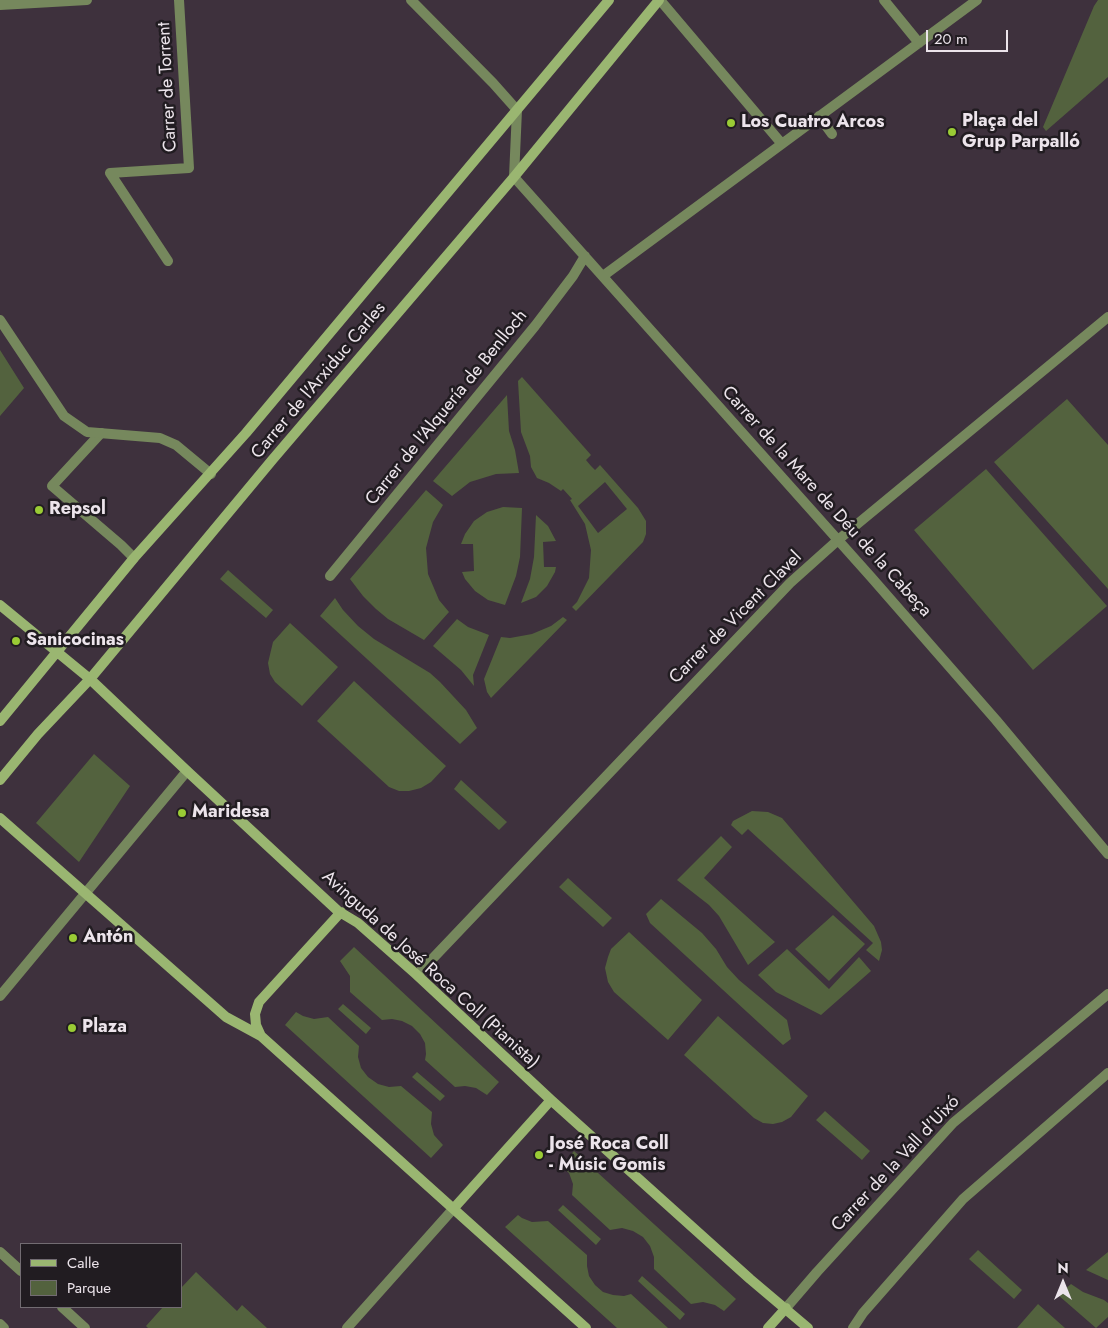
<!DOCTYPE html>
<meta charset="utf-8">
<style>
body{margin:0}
#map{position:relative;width:1108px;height:1328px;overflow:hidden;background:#3e313d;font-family:Jost,sans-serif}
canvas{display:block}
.legend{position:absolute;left:20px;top:1243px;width:162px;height:65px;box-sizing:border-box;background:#211c21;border:1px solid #726c72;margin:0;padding:6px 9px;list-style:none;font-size:15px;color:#ece4eb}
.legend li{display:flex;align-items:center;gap:10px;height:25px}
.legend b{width:25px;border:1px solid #726c72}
.north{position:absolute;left:1038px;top:1258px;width:50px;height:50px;-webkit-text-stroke:4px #211c21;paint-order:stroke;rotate:0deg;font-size:14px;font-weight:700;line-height:20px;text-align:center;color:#ece4eb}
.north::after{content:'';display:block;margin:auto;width:18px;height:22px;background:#ece4eb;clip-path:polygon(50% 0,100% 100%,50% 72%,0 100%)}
.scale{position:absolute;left:926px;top:30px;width:82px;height:22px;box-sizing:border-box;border:2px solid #ece4eb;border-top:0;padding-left:6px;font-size:15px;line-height:18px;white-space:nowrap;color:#ece4eb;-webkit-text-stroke:4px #211c21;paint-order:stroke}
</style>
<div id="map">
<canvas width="1108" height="1328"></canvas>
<ul class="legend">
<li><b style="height:6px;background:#9ab671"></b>Calle</li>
<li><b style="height:14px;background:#53623e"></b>Parque</li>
</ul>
<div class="north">N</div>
<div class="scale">20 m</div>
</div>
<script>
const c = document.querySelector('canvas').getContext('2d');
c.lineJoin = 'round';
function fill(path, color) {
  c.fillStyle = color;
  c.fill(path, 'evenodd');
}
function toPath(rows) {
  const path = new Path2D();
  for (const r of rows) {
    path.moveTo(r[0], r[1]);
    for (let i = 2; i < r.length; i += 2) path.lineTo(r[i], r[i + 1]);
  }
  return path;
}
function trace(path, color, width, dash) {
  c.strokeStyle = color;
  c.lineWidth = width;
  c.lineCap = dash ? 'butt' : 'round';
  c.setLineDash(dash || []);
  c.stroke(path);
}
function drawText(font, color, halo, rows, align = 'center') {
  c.font = font + ' Jost,sans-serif';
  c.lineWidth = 5;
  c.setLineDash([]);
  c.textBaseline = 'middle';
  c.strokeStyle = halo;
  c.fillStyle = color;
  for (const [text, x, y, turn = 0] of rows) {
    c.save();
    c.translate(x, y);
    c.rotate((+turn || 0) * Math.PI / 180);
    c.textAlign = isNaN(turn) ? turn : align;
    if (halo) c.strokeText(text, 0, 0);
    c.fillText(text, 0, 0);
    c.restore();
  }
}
fill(toPath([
 [1098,0,1108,0,1108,77,1046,131,1043,127,1094,6],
 [0,350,24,388,0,416],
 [522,377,591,455,586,460,591,466,595,470,600,465,638,508,646,521,646,534,643,542,576,611,572,607,577,602,589,578,591,550,585,524,570,500,572,499,563,489,561,491,549,483,537,478,531,467,530,456,521,432,518,381],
 [605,482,627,509,598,533,578,506],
 [507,395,509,431,515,450,519,473,496,474,470,482,452,496,433,481],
 [1067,399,1108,445,1108,589,994,462],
 [986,469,1107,606,1033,670,914,530],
 [426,490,443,505,433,522,426,548,428,574,439,600,449,612,424,640,388,619,376,609,363,596,350,579],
 [503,507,522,508,520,557,516,576,505,605,488,600,475,591,465,579,462,572,474,571,473,544,461,544,465,534,474,521,487,512],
 [536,515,548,526,556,541,543,542,544,567,556,567,555,572,547,586,536,597,521,603,530,579,534,557],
 [228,570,273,610,266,618,220,579],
 [335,598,343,610,358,626,374,639,430,673,440,682,466,710,477,728,460,744,320,616],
 [563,617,567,620,491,698,487,692,484,679,501,637,510,638,532,634,551,626],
 [457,619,468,627,489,635,473,675,474,686,461,670,433,646],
 [290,623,338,667,302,706,275,682,270,674,268,663,273,642],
 [354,681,446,766,431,782,421,788,409,791,399,791,389,787,317,721],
 [94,754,130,786,79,862,36,823],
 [461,780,507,822,499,830,454,789],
 [752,811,768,812,782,818,874,926,881,942,882,950,879,961,866,950,873,943,748,829,742,835,731,825,733,821],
 [721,836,732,847,704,878,775,942,748,965,719,916,709,905,677,880],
 [568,878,612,918,603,927,559,887],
 [661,899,702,933,716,949,727,967,739,980,787,1020,791,1039,783,1045,650,923,646,914],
 [833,915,865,944,829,981,795,949],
 [629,932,702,1000,668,1040,614,992,608,982,605,968,608,957,611,949],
 [354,947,499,1082,487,1095,476,1088,465,1086,455,1087,425,1060,426,1054,425,1043,420,1034,412,1026,402,1021,392,1019,382,1020,350,992,350,976,340,961],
 [787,949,829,989,859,957,871,971,821,1015,776,992,758,975],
 [343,1004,371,1028,366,1034,338,1009],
 [296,1012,303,1016,314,1019,328,1017,359,1046,358,1057,361,1068,368,1077,378,1084,389,1087,401,1086,432,1112,431,1124,434,1135,443,1145,431,1158,285,1025],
 [718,1016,808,1096,791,1117,782,1122,773,1124,763,1123,754,1118,684,1055],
 [417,1072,445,1096,440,1101,412,1077],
 [825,1111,870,1151,862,1160,816,1120],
 [574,1151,736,1299,724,1311,715,1305,703,1302,691,1304,654,1269,654,1257,650,1246,643,1237,633,1231,622,1228,610,1230,572,1195,573,1184,569,1173,561,1166],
 [563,1205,601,1239,596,1245,558,1210],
 [518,1215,522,1218,532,1222,548,1221,587,1255,587,1266,589,1276,595,1285,603,1292,613,1295,624,1296,631,1294,668,1328,617,1328,505,1227],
 [978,1250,1022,1290,1014,1299,969,1259],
 [1108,1252,1108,1280,1086,1270],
 [196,1272,237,1311,242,1305,267,1328,148,1328,146,1326,163,1307,181,1307,181,1288],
 [642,1276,685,1314,680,1320,638,1281],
 [1071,1284,1083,1292,1104,1300,1108,1303,1108,1317,1096,1328,1058,1295],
 [1038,1304,1065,1328,1017,1328]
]), '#53623e');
trace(toPath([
 [101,433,52,486,121,545,134,558]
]), '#76885d', 10);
trace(toPath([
 [411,0,493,83,517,110,514,177,871,577,996,720,1108,854],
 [660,0,782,144],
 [884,0,919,43],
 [0,5,87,0],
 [819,116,832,134],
 [168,261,110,173,189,168,179,0],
 [603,276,977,0],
 [0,320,64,416,87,432,160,438,176,445,211,474],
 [330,576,535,326,573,276,585,256],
 [417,975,790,583,838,540,1108,317],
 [0,996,187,771],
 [0,1252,21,1271],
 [62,1307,85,1328],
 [786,1308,817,1272,953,1123,1108,994],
 [0,1324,4,1328],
 [347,1328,454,1208],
 [853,1328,863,1313,963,1199,1108,1073]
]), '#76885d', 10);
trace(toPath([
 [0,605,90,679,187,771,338,911,358,923,417,975,551,1100,750,1279,808,1328],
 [0,721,134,558,246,433,609,0],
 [0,780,38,734,90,679,273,459,514,177,659,0],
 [0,818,226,1017,261,1036,586,1328],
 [261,1036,256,1025,255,1014,259,1002,341,912],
 [454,1208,551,1100],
 [768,1328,786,1308]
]), '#9ab671', 10);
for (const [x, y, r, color] of [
 [731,123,5,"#9acb35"],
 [952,132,5,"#9acb35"],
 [39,510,5,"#9acb35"],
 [16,641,5,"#9acb35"],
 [182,813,5,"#9acb35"],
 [73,938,5,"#9acb35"],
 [72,1028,5,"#9acb35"],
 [539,1155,5,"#9acb35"]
]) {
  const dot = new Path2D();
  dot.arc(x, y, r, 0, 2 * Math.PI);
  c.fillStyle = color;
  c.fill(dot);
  trace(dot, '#211c21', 2);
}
drawText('18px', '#ece4eb', '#211c21', [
 ["Carrer de Torrent",168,87,-93],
 ["Carrer de l'Arxiduc Carles",319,381,-50],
 ["Carrer de l'Alquería de Benlloch",447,408,-51],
 ["Carrer de la Mare de Déu de la Cabeça",826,502,48],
 ["Carrer de Vicent Clavel",736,618,-45],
 ["Avinguda de José Roca Coll (Pianista)",430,970,42],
 ["Carrer de la Vall d'Uixó",896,1164,-47]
]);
drawText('bold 18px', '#ece4eb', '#211c21', [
 ["Plaça del",962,122],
 ["Grup Parpalló",962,143],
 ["Los Cuatro Arcos",741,123],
 ["Repsol",49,510],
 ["Sanicocinas",26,641],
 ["Maridesa",192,813],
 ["Antón",83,938],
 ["Plaza",82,1028],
 ["José Roca Coll",549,1145],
 ["- Músic Gomis",549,1166]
], 'left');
</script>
